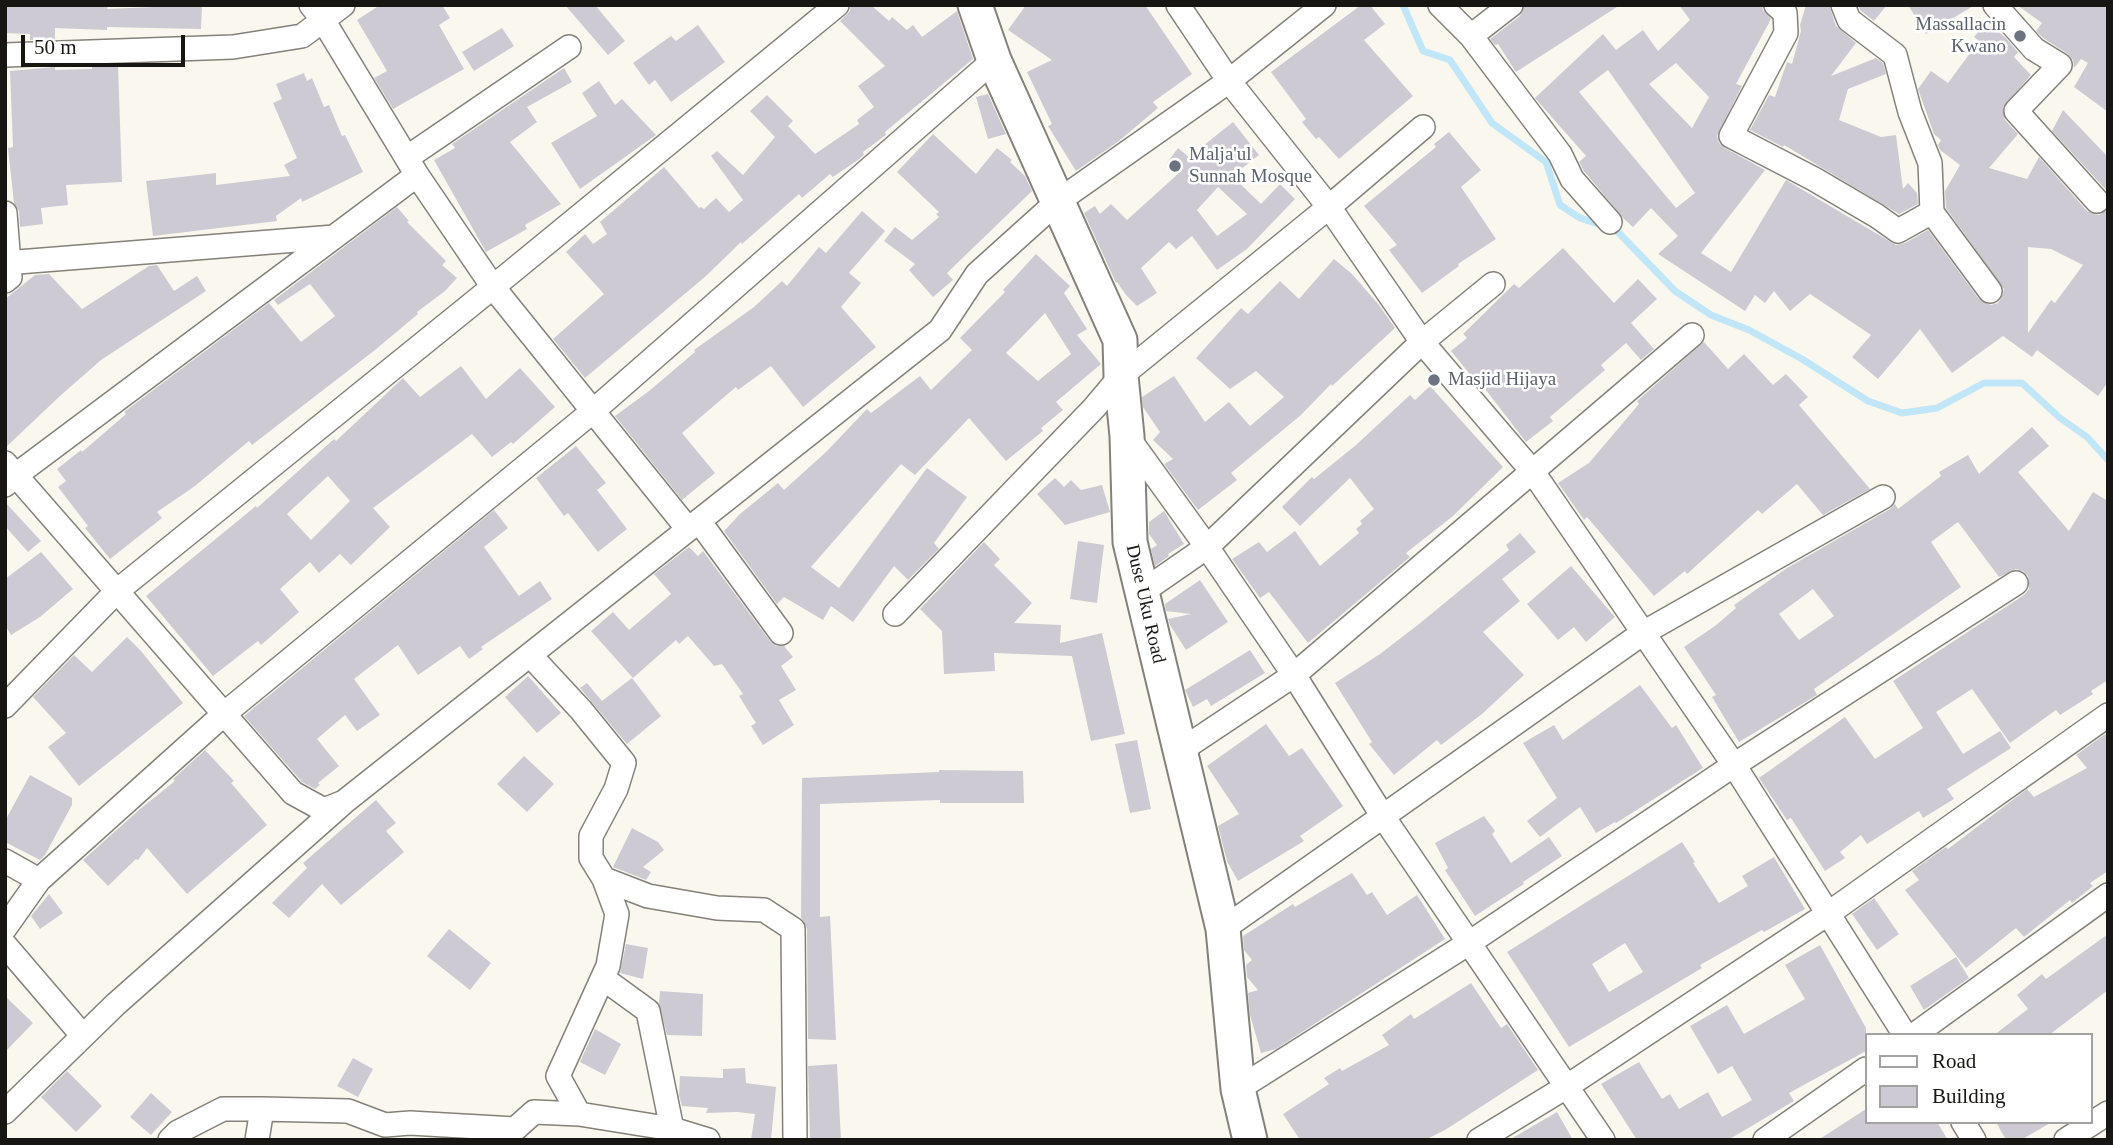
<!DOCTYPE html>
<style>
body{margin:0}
#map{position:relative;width:2113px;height:1145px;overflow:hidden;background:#faf8ee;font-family:"Times New Roman",serif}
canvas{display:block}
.frame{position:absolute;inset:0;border:7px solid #171613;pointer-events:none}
.legend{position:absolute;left:1865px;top:1033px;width:228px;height:91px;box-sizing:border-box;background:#fff;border:2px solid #a2a2a1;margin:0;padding:9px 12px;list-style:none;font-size:21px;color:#171613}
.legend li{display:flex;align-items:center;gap:14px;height:35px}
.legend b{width:35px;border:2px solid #a2a2a1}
.scale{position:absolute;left:21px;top:35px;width:164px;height:32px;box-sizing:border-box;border:4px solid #171613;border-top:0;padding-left:9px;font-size:21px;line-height:24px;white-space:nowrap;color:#171613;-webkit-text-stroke:5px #fff;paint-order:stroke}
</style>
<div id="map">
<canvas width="2113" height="1145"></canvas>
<div class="frame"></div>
<ul class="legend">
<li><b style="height:9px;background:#fff"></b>Road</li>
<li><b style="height:19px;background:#cdcad4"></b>Building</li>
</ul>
<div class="scale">50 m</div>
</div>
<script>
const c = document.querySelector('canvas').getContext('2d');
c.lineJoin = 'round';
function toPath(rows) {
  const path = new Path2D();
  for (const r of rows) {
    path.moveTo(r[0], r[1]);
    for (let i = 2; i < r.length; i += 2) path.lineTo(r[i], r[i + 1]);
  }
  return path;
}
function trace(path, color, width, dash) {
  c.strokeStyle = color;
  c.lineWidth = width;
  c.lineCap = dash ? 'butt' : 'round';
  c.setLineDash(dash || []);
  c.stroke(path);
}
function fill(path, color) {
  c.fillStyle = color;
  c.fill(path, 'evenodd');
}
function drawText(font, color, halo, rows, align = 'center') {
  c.font = font + ' "Times New Roman",serif';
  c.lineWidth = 5;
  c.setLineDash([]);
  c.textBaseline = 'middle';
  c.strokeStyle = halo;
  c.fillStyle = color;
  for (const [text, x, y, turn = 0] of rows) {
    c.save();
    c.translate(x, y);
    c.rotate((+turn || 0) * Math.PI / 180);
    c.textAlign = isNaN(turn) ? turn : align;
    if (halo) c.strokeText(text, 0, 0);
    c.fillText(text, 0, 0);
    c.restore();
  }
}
trace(toPath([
 [1403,5,1423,51,1450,60,1492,123,1546,162,1560,205,1580,218,1616,230,1675,291,1711,315,1749,330,1802,359,1868,401,1902,413,1937,408,1984,383,2022,383,2060,418,2087,437,2108,460]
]), '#c0e6f8', 7);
fill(toPath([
 [5,5,108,5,107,9,202,5,201,29,107,27,107,30,55,28,55,39,30,40,30,34,5,33],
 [380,5,442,5,450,18,439,25,464,69,393,109,374,78,387,71,357,20],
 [565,5,595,5,625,41,608,55],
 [851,5,871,5,889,21,892,17,907,30,913,25,922,37,957,11,973,59,885,132,886,135,863,152,864,155,858,160,833,177,830,174,802,198,799,194,742,244,741,242,706,276,585,378,553,339,604,294,566,252,585,234,593,244,607,234,600,222,664,167,699,208,701,207,704,209,716,198,729,212,743,200,711,156,717,151,743,175,775,137,750,111,767,95,793,121,788,126,815,154,859,124,857,120,874,107,858,86,885,66,840,21,850,11],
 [1026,5,1145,5,1192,74,1153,102,1158,108,1119,141,1076,171,1048,126,1052,124,1027,72,1052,60,1008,30],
 [1361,5,1370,5,1385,24,1364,40,1413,96,1339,159,1319,137,1316,139,1302,122,1306,119,1271,72],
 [1525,5,1620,5,1516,72,1498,44,1495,45,1490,39,1520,16],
 [1679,5,1762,5,1763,10,1771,19,1736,84,1742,86,1717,136,1719,143,1725,148,1765,170,1701,253,1731,272,1786,180,1896,245,1905,243,1928,230,1979,299,1991,305,1998,303,2002,297,2004,289,1946,208,1945,191,1960,165,1940,150,1938,145,1941,140,1934,134,1918,89,1931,71,1948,83,1979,41,1974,37,1986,22,2005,37,2018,52,2014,57,2031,75,2003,107,2005,120,2018,134,1989,168,2027,179,2039,157,2087,211,2099,215,2108,209,2108,382,2098,396,2037,350,2032,357,2003,336,1952,373,1920,329,1878,379,1852,357,1871,335,1810,294,1790,311,1774,291,1765,303,1755,295,1745,311,1658,254,1678,236,1651,208,1633,227,1624,219,1584,171,1579,162,1586,156,1535,98,1603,34,1616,50,1643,30,1658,51,1690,20],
 [1676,63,1709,97,1692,128,1649,84],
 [1608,70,1695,193,1676,208,1579,92],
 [2028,247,2051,249,2083,265,2055,303,2051,300,2028,333],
 [1806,5,1829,5,1836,26,1856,43,1831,76,1876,58,1883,63,1886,74,1848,89,1839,120,1881,137,1896,135,1903,189,1908,183,1917,193,1918,204,1899,214,1784,145,1783,147,1750,130,1769,95,1775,97,1787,62,1792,64,1801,31,1800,25],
 [1858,5,1887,5,1874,21,1861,11],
 [1908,5,1975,5,1926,34],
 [2017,5,2108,5,2108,112,2074,87,2088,63,2081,59,2074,68,2073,60,2068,54,2043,38,2036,31,2042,23],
 [698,25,725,62,671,102,655,80,649,85,633,63,671,36,676,41],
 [502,28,514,46,474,71,462,52],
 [118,65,122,182,66,185,68,205,41,208,43,224,20,227,19,211,14,203,8,148,13,147,10,71,55,67,55,70,92,69,92,66],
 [564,68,572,82,527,107,537,122,510,142,561,204,525,225,527,229,486,252,434,160,455,148,452,144],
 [304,73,307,81,312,78,324,107,329,105,342,136,345,135,363,172,302,202,301,198,276,216,277,221,153,236,146,181,216,173,216,185,290,176,284,165,297,158,273,103,282,99,276,84],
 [599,81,615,105,622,99,656,135,580,189,551,143,597,116,582,93],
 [988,94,1006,134,988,139,976,97],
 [2063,110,2108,157,2108,192,2052,131],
 [1233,122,1259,155,1232,176,1261,204,1280,184,1295,199,1247,249,1217,270,1192,236,1176,249,1169,242,1141,268,1157,293,1137,306,1126,295,1117,282,1116,283,1084,213,1095,206,1100,214,1111,204,1127,220,1179,173,1167,163,1178,148,1189,157],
 [1218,187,1247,214,1217,236,1197,210],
 [1449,132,1481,170,1461,187,1496,239,1458,264,1459,266,1422,293,1389,250,1397,245,1364,206,1436,147,1434,144],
 [933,134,976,174,997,148,1012,160,1010,162,1025,176,1032,191,947,273,953,280,933,297,909,270,915,264,884,241,895,227,912,240,939,217,936,214,939,212,897,172],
 [397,207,409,221,407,222,446,261,442,265,457,278,445,291,417,312,418,314,375,350,252,445,249,441,195,486,157,512,162,518,110,559,85,528,88,526,58,487,66,481,57,469,81,450,82,452,126,414,124,412,269,303,301,342,335,316,310,284,278,305,274,300],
 [862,211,885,231,849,273,861,283,841,307,876,347,803,407,771,366,738,390,736,387,682,433,715,473,682,500,615,416,649,391,695,352,694,350,754,307,782,281,787,286,819,247,826,253],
 [1563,248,1614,303,1638,279,1657,299,1631,323,1654,349,1641,360,1626,343,1601,365,1605,370,1550,417,1553,421,1526,442,1479,381,1477,383,1451,351,1467,338,1463,334,1514,284,1519,288],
 [1036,254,1070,286,1064,293,1087,329,1077,335,1101,364,1056,402,1063,410,1041,428,1043,431,1006,461,969,418,915,475,901,464,811,567,839,588,927,468,967,497,934,543,939,549,908,580,894,566,853,622,831,606,823,620,784,597,777,604,724,531,740,514,778,483,784,490,826,452,867,409,871,413,920,376,931,390,972,350,960,338,1005,292,1003,290],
 [1045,313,1071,354,1038,381,1006,353],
 [1334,259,1352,274,1379,305,1395,328,1332,386,1331,384,1301,415,1231,473,1237,480,1198,510,1164,464,1173,459,1153,440,1160,432,1143,407,1142,397,1174,376,1205,422,1229,402,1250,426,1284,397,1256,371,1230,389,1196,358,1241,308,1248,314,1280,281,1299,299],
 [157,265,174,291,197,276,206,291,101,360,60,396,5,448,5,299,35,275,49,274,82,309,149,266],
 [1704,342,1728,369,1744,354,1773,385,1786,374,1808,397,1799,405,1870,489,1823,515,1797,484,1762,514,1758,510,1687,574,1685,571,1654,596,1587,517,1584,520,1558,483,1589,463,1639,404,1637,401],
 [461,366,486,399,520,368,555,407,513,444,511,442,492,457,472,434,373,508,390,527,351,565,340,554,319,573,310,562,280,589,299,612,261,645,258,641,213,676,146,596,256,506,257,508,334,439,336,441,403,378,420,397],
 [328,476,350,501,311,540,287,514],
 [1430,386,1503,467,1453,516,1406,553,1410,557,1308,643,1269,592,1260,598,1232,559,1259,542,1267,552,1295,531,1320,566,1359,533,1356,529,1362,524,1360,521,1374,509,1350,478,1300,526,1282,507,1312,477,1314,479,1356,445,1410,395,1415,400],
 [2032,427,2049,446,2018,472,2069,531,2093,492,2108,501,2108,680,2091,691,2093,694,2060,715,2056,710,2010,743,1972,689,1936,712,1963,754,2000,731,2011,748,1947,789,1954,799,1923,818,1919,811,1867,844,1861,835,1840,852,1845,858,1825,871,1791,818,1787,820,1759,778,1845,717,1875,759,1923,728,1893,681,2024,595,2029,589,2028,576,2023,571,2016,569,1999,577,1958,522,1931,542,1961,587,1814,689,1817,695,1739,742,1712,697,1716,695,1684,647,1715,626,1736,608,1734,605,1787,568,1890,509,1895,504,1898,509,1941,476,1939,472,1968,455,1979,474],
 [1813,589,1834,616,1799,640,1779,614],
 [576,446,606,483,597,490,627,529,598,552,568,513,564,516,536,478],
 [1055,478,1064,487,1071,480,1081,490,1102,485,1110,512,1065,525,1037,494],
 [5,502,41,541,28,552,5,526],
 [494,510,508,528,484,547,519,596,540,581,552,599,481,647,483,649,469,659,460,646,418,675,398,645,354,679,380,715,357,731,345,715,317,739,339,766,318,783,320,785,315,789,302,782,244,716],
 [1164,511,1184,544,1168,554,1169,556,1155,566,1151,549,1157,545,1149,534,1149,522],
 [1520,533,1536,552,1502,579,1520,601,1483,632,1524,675,1482,714,1441,745,1437,740,1394,775,1369,744,1372,742,1335,683,1380,654,1419,624,1509,550,1506,545],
 [1078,541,1104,545,1097,603,1070,599],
 [984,542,1000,559,994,565,1032,603,1014,623,1061,625,1060,643,1102,633,1125,734,1091,741,1072,656,994,653,995,671,944,674,942,631,920,609],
 [689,547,698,556,703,551,770,641,776,646,784,646,793,657,781,666,796,690,779,700,794,725,763,745,751,726,756,723,739,696,743,694,722,664,714,666,688,636,679,644,676,640,633,678,591,631,613,612,629,630,671,594,654,574],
 [41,552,73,589,40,617,11,635,5,625,5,579],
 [1571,566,1615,617,1586,642,1574,627,1558,640,1527,604],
 [1200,580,1228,622,1186,650,1170,625,1168,619,1191,614,1166,611,1165,604],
 [127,637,141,651,183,703,79,786,48,747,66,733,33,697,74,655,92,672],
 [1250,650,1265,673,1211,706,1207,699,1193,707,1185,690],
 [528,676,561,713,537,733,505,697],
 [632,678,661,716,627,744,580,688,587,683,602,701],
 [1640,685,1672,728,1676,725,1703,768,1616,823,1615,822,1596,833,1580,807,1540,837,1527,821,1557,798,1523,743,1554,725,1563,740],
 [1266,724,1289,756,1302,748,1343,806,1300,836,1304,841,1238,881,1227,861,1218,826,1239,814,1207,766],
 [2108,732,2108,871,2090,883,2093,886,2072,903,2070,900,2024,937,2016,928,1966,968,1905,890,1919,880,1912,871,1946,847,1948,849,2027,789,2034,797,2087,768,2076,755],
 [1137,740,1151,809,1130,813,1115,744],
 [205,750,234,781,231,783,267,825,187,894,147,848,138,860,136,859,108,886,83,860,140,809,175,781,173,779],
 [524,756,554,784,527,812,497,784],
 [939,770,1023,771,1024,803,940,803,940,800,820,804,820,917,830,916,836,1040,808,1039,807,929,801,917,802,778,939,772],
 [30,775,72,798,72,805,45,855,40,860,5,842,5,821],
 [376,800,396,823,386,831,404,852,341,905,322,884,289,918,272,903,307,868,303,863],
 [1484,816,1495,831,1492,834,1511,863,1549,837,1562,856,1523,882,1524,884,1475,916,1445,870,1448,868,1435,843],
 [632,828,658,842,664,850,643,867,651,872,646,880,613,867],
 [1682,842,1695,862,1693,863,1719,903,1748,886,1742,876,1774,857,1805,909,1764,932,1762,930,1700,965,1702,968,1569,1047,1507,952],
 [1625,943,1643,972,1609,992,1592,964],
 [1352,873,1367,895,1372,892,1387,915,1417,895,1445,939,1276,1049,1261,1053,1250,1015,1248,993,1258,990,1247,977,1246,965,1252,960,1244,950,1243,936,1293,904,1295,907],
 [49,894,63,913,40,929,31,916],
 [1874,898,1899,934,1877,950,1852,914],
 [449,929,491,963,470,990,427,956],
 [2108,934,2108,990,2049,1035,1994,1035,2028,1009,2017,995,2042,974,2046,979],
 [626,944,648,948,643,979,620,973],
 [1820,945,1866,1028,1866,1051,1789,1093,1794,1101,1728,1140,1637,1140,1601,1084,1639,1062,1662,1099,1670,1094,1679,1109,1708,1092,1722,1117,1752,1100,1732,1066,1718,1074,1690,1026,1727,1005,1744,1034,1805,999,1785,965],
 [1956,957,1969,978,1924,1010,1910,986],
 [1471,983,1501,1028,1507,1024,1538,1070,1445,1130,1425,1140,1300,1140,1283,1114,1329,1084,1324,1078,1340,1068,1342,1071,1389,1045,1382,1035,1411,1014,1414,1019],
 [660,991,703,994,702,1036,667,1035,659,1004],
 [5,996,33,1023,5,1052],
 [595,1029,621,1044,605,1075,580,1062],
 [353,1058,373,1069,358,1097,337,1086],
 [837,1064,841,1140,810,1140,808,1066],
 [745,1068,746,1083,776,1087,771,1140,751,1140,755,1114,737,1112,706,1113,708,1108,682,1106,679,1095,680,1076,723,1078,723,1069],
 [67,1071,102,1106,76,1132,41,1097],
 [151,1093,172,1112,151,1135,130,1117],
 [1866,1109,1866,1122,1937,1122,1948,1140,1818,1140],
 [1557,1112,1573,1140,1509,1140],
 [1996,1122,2052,1122,2021,1140,2006,1140]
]), '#cdcad4');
const street = toPath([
 [311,5,323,20,417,175,493,287,688,529],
 [1178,5,1229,81,1329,207,1422,342,1533,472,1734,765,1905,1035],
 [1440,5,1471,36,1511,5],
 [1776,5,1785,13,1786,33,1731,136,1814,179,1877,216,1898,231,1932,212,1930,163,1910,112,1895,55,1849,20,1843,5],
 [1995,5,2034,49,2060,65,2016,111,2097,201],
 [1471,36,1560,154,1572,179,1610,222],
 [5,55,233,47,302,36,343,5],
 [408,157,569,47],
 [1931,211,1990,291],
 [5,213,10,277,5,281],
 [5,263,334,237],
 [1127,436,1207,547,1294,675,1382,815,1603,1140],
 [5,463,293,793,324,810,344,802,940,330,977,274,1057,202,1229,81,1324,5],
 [5,485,16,475,417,175],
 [699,521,781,633],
 [1142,592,1207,547,1422,342,1493,284],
 [895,614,1094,408,1121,376,1329,207,1423,127],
 [530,655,581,710,624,763,616,789,591,836,591,858,604,879,617,914,608,966,558,1076,579,1114],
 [5,706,117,591,493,287,837,5],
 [1180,751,1294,675,1692,335],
 [5,861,39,880,224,714,592,412,994,60],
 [604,879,648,896,717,908,764,910,793,929,795,1140],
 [5,928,39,880],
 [1223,929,1643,633,1883,497],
 [5,945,83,1036],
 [604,979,648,1011,672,1129],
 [1914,1035,2108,895],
 [1238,1089,1469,943,1734,765,2016,583],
 [5,1112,116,1004,342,804],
 [1963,1122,1974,1140],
 [170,1140,178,1132,223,1109,262,1109,348,1111,385,1125,410,1123,515,1129,534,1112,579,1114,672,1129,708,1140],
 [257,1140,262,1109],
 [1479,1140,1566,1087,1829,913,2108,715],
 [1765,1140,1866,1069],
 [2066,1140,2108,1113]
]);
const secondary = toPath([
 [975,5,994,60,1120,340,1121,376,1127,436,1130,542,1223,929,1238,1089,1250,1140]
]);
trace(street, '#838178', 26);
trace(secondary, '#838178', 37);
trace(street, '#fff', 23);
trace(secondary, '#fff', 33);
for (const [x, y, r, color] of [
 [2020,36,7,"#6b7280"],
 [1175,166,7,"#6b7280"],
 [1434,380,7,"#6b7280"]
]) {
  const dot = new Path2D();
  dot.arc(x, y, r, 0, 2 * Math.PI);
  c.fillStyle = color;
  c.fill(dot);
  trace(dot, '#fff', 2.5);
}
drawText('19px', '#5b616d', '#fff', [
 ["Massallacin",2006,25,"right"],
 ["Kwano",2006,47,"right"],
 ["Malja'ul",1189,155],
 ["Sunnah Mosque",1189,177],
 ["Masjid Hijaya",1448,380]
], 'left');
drawText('19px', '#171613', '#fff', [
 ["Duse Uku Road",1145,604,77]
]);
</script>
